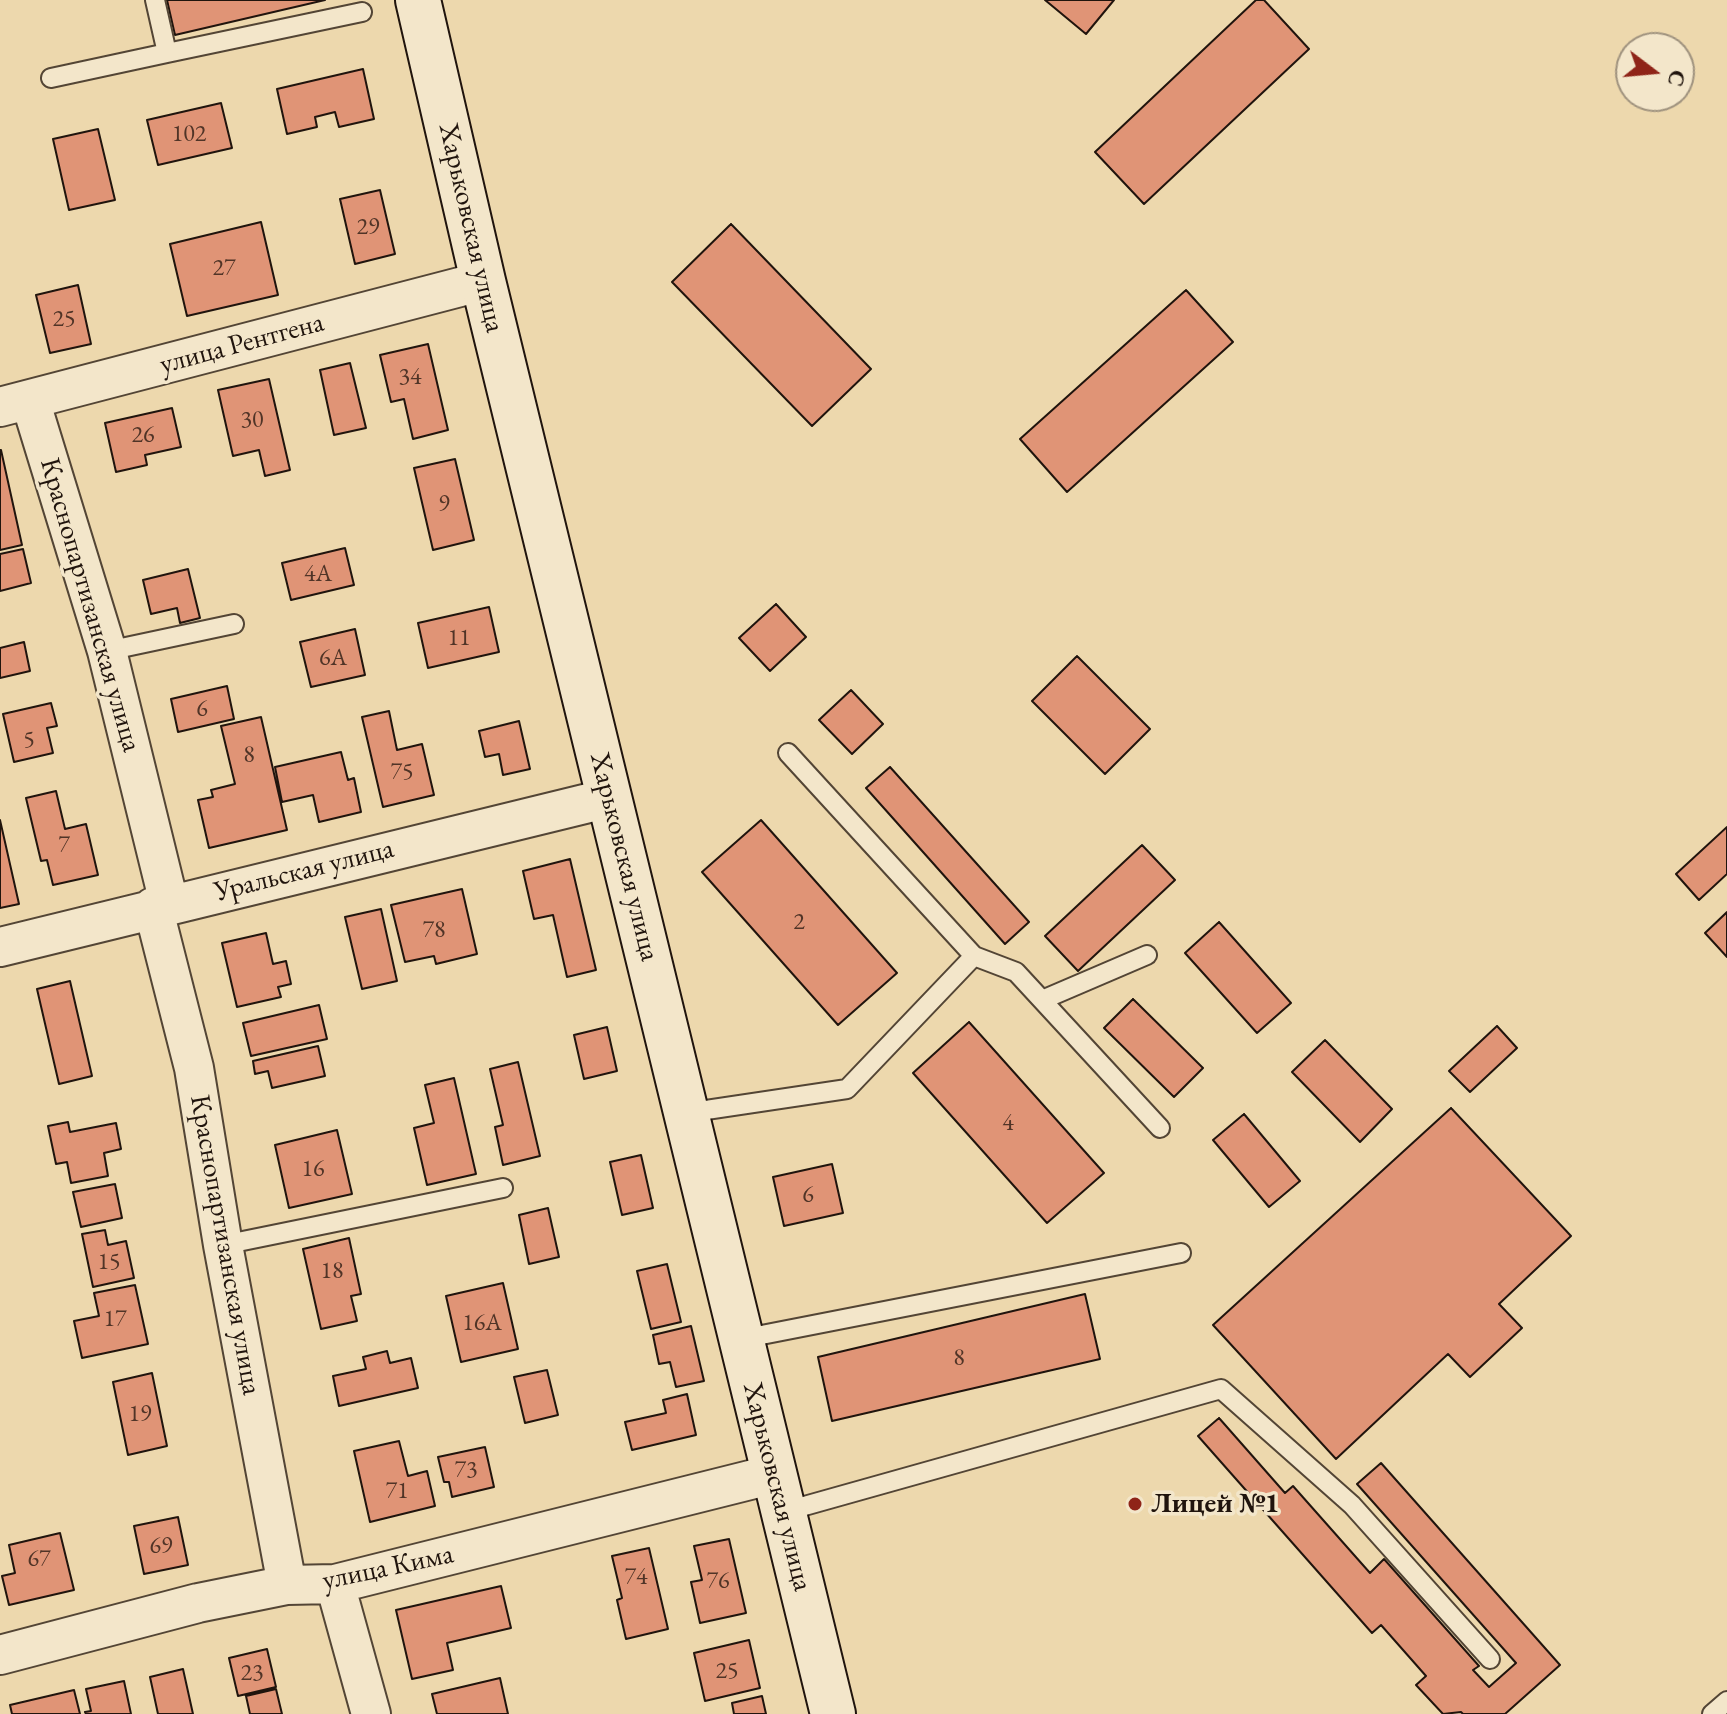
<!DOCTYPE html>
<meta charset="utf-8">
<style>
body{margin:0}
#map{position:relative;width:1727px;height:1714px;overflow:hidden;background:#edd8ad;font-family:"EB Garamond",serif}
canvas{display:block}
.north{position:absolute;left:1615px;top:32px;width:80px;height:80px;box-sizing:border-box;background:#f3e6ca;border:2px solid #9f927e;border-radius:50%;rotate:106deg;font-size:22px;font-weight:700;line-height:32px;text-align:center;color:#20140d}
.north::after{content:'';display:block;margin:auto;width:28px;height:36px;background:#8f2418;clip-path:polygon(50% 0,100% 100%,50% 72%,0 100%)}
</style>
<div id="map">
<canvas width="1727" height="1714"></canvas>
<div class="north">С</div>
</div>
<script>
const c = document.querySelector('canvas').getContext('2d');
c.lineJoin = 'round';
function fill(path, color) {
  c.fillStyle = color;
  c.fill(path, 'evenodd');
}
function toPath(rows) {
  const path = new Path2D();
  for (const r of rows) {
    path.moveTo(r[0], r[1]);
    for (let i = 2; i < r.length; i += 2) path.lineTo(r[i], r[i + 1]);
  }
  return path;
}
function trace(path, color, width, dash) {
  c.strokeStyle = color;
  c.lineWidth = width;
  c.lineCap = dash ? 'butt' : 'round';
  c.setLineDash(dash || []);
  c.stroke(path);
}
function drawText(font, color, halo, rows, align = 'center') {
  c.font = font + ' "EB Garamond",serif';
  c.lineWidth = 7;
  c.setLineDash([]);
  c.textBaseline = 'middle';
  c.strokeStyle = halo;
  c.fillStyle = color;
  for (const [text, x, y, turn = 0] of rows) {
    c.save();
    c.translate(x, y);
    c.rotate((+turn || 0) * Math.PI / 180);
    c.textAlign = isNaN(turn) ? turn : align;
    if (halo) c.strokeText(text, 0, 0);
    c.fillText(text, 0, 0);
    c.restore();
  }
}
const building = toPath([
 [167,0,325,0,175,35,167,0],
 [1045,0,1114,0,1086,34,1045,0],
 [1256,0,1264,0,1309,49,1144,204,1095,152,1256,0],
 [363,69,374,119,339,127,335,112,315,117,317,127,287,134,277,89,363,69],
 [221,103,232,148,158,165,147,120,221,103],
 [98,129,115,200,69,210,53,139,98,129],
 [380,190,395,254,355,264,340,199,380,190],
 [261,222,278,295,187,316,170,244,261,222],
 [731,224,871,369,812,426,672,282,731,224],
 [78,285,91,344,50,353,36,295,78,285],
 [1186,290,1233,342,1067,492,1020,439,1186,290],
 [428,344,448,430,413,439,404,399,391,402,380,355,428,344],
 [350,363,366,428,334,435,320,370,350,363],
 [269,379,290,470,265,476,259,450,233,456,218,390,269,379],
 [172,408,181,447,145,455,147,465,116,472,105,423,172,408],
 [1,450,22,545,0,550,0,450,1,450],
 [455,459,474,540,433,550,414,468,455,459],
 [345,548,354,585,291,600,282,563,345,548],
 [23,549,31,583,0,591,0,554,23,549],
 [188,569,200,618,180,623,177,608,151,614,143,580,188,569],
 [776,604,806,637,770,671,739,638,776,604],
 [489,607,499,652,428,668,418,623,489,607],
 [355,629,365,675,311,687,300,642,355,629],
 [24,642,30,671,0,678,0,648,24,642],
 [1077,656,1150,729,1105,774,1032,701,1077,656],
 [227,686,234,719,178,732,171,699,227,686],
 [851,690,883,724,852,754,819,720,851,690],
 [51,703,57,726,47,728,53,753,14,762,3,714,51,703],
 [389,711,397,750,422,744,434,795,383,807,362,717,389,711],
 [261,717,287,830,209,848,198,800,213,797,211,790,235,784,221,726,261,717],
 [519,721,530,769,503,775,499,754,485,757,479,731,519,721],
 [341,752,348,780,354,778,361,812,319,822,313,795,282,802,275,767,341,752],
 [890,767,1029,922,1005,944,866,788,890,767],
 [56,791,65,829,86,824,98,875,53,885,47,860,41,861,26,798,56,791],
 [0,820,19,904,0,908,0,820],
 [761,820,897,973,838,1025,702,872,761,820],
 [1727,827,1727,874,1699,900,1676,874,1727,827],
 [1142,845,1175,880,1078,971,1045,936,1142,845],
 [570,859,596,970,567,977,553,915,534,919,523,871,570,859],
 [462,889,477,954,436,964,434,956,405,962,391,905,462,889],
 [381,909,397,981,362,989,345,917,381,909],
 [1727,912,1727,957,1705,933,1727,912],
 [1219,922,1291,1003,1257,1033,1185,953,1219,922],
 [266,933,273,964,286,961,291,984,278,987,281,997,237,1007,222,943,266,933],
 [70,981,92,1076,59,1084,37,989,70,981],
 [1133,999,1203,1068,1174,1097,1104,1028,1133,999],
 [319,1005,327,1039,251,1056,243,1023,319,1005],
 [969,1022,1104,1173,1047,1223,913,1073,969,1022],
 [1497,1026,1517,1048,1470,1092,1449,1071,1497,1026],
 [607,1027,617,1071,584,1079,574,1035,607,1027],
 [1325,1040,1392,1109,1360,1142,1292,1072,1325,1040],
 [318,1046,325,1076,272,1088,268,1071,255,1074,253,1061,318,1046],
 [518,1062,540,1156,503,1165,495,1127,503,1125,490,1069,518,1062],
 [454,1078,476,1174,427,1185,414,1128,434,1123,425,1085,454,1078],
 [1451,1108,1571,1236,1499,1304,1522,1328,1470,1377,1448,1354,1336,1459,1213,1325,1451,1108],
 [1244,1114,1300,1181,1269,1207,1213,1140,1244,1114],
 [68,1122,70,1132,116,1123,121,1149,104,1153,108,1176,71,1183,67,1162,56,1164,48,1126,68,1122],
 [337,1130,352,1194,289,1208,275,1145,337,1130],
 [641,1155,653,1208,622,1215,610,1162,641,1155],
 [832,1164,843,1213,784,1226,773,1177,832,1164],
 [115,1184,122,1218,81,1227,73,1192,115,1184],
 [548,1208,559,1257,529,1264,519,1215,548,1208],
 [105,1230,108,1245,126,1241,134,1278,93,1287,82,1234,105,1230],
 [349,1238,361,1294,351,1296,357,1321,321,1329,303,1249,349,1238],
 [667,1264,681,1322,651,1329,637,1271,667,1264],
 [503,1283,518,1349,461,1362,446,1296,503,1283],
 [135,1285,148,1344,82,1358,74,1321,99,1316,94,1293,135,1285],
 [1085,1294,1100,1359,832,1421,818,1357,1085,1294],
 [691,1326,704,1381,676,1387,670,1362,659,1364,653,1335,691,1326],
 [387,1351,390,1363,411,1358,418,1388,339,1406,333,1376,366,1369,363,1357,387,1351],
 [547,1370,558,1415,525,1423,514,1377,547,1370],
 [152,1373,167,1446,128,1455,113,1382,152,1373],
 [687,1394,696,1435,632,1450,625,1422,666,1413,663,1400,687,1394],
 [1219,1418,1285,1493,1293,1486,1370,1573,1384,1559,1479,1666,1473,1670,1489,1687,1516,1663,1357,1484,1381,1463,1560,1665,1505,1714,1463,1714,1461,1712,1443,1714,1416,1685,1426,1676,1381,1625,1372,1633,1198,1436,1219,1418],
 [399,1441,408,1476,427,1471,435,1506,370,1522,354,1451,399,1441],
 [485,1447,494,1487,452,1497,449,1482,444,1482,438,1457,485,1447],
 [178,1517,188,1565,144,1574,134,1526,178,1517],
 [60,1533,74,1590,9,1605,2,1576,15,1573,9,1545,60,1533],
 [729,1539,746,1613,700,1623,691,1582,702,1580,694,1546,729,1539],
 [649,1548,668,1629,626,1639,617,1600,622,1598,612,1556,649,1548],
 [501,1586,511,1628,447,1643,453,1670,412,1679,396,1610,501,1586],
 [749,1640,760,1688,705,1701,694,1653,749,1640],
 [267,1649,276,1687,238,1696,229,1658,267,1649],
 [183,1669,193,1714,158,1714,150,1677,183,1669],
 [500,1678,508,1714,437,1714,432,1694,500,1678],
 [124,1681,131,1714,86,1714,85,1712,91,1711,86,1689,124,1681],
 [276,1689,282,1714,250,1714,246,1696,276,1689],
 [74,1690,80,1714,12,1714,10,1705,74,1690],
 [762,1696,766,1714,734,1714,732,1703,762,1696]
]);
fill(building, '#e09476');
trace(building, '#20140d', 2);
const lane = toPath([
 [155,0,167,53,362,12],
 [51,78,167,53],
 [107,651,234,624],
 [788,753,974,956],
 [1042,1000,1147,955],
 [686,1113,847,1089,974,956,1016,972,1160,1128],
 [223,1245,503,1188],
 [741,1339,1181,1253],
 [783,1512,1221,1389,1352,1505,1490,1659],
 [1712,1714,1727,1701]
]);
const street = toPath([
 [30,400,107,651,169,903],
 [0,407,483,281],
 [153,907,194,1068,223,1245,287,1585],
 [0,947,609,798],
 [335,1584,371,1714],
 [0,1655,198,1603,287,1585,335,1584,774,1474]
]);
const secondary = toPath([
 [418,0,483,281,833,1714]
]);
trace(lane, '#534535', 22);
trace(street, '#534535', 42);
trace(secondary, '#20140d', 48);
trace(lane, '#f3e6ca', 18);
trace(street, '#f3e6ca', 38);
trace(secondary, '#f3e6ca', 44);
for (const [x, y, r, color] of [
 [1135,1504,8,"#8f2418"]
]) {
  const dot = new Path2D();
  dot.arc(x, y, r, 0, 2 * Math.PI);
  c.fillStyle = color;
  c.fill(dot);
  trace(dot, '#f3e6ca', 3);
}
drawText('24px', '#503427', null, [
 ["102",189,134],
 ["29",368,227],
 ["27",224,268],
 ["25",64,319],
 ["34",410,377],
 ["30",252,420],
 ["26",143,435],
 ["9",444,504],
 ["4А",318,574],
 ["11",459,638],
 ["6А",333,658],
 ["6",202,709],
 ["5",29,740],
 ["8",249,755],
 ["75",402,772],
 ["7",64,845],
 ["2",799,922],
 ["78",434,930],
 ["4",1008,1123],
 ["16",313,1169],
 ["6",808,1195],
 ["15",109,1262],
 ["18",332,1271],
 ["17",115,1319],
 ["16А",482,1323],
 ["8",959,1358],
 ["19",140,1414],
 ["73",466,1470],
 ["71",397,1491],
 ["69",161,1546],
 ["67",39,1559],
 ["74",636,1577],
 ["76",718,1581],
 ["25",727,1671],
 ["23",252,1673]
]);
drawText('28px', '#20140d', '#f3e6ca', [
 ["Харьковская улица",471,228,77],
 ["улица Рентгена",242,344,-15],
 ["Краснопартизанская улица",90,605,74],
 ["Харьковская улица",624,857,76],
 ["Уральская улица",304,871,-14],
 ["Краснопартизанская улица",225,1245,80],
 ["Харьковская улица",777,1487,76],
 ["улица Кима",388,1568,-12]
]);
drawText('bold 28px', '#20140d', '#f3e6ca', [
 ["Лицей №1",1151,1504]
], 'left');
</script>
